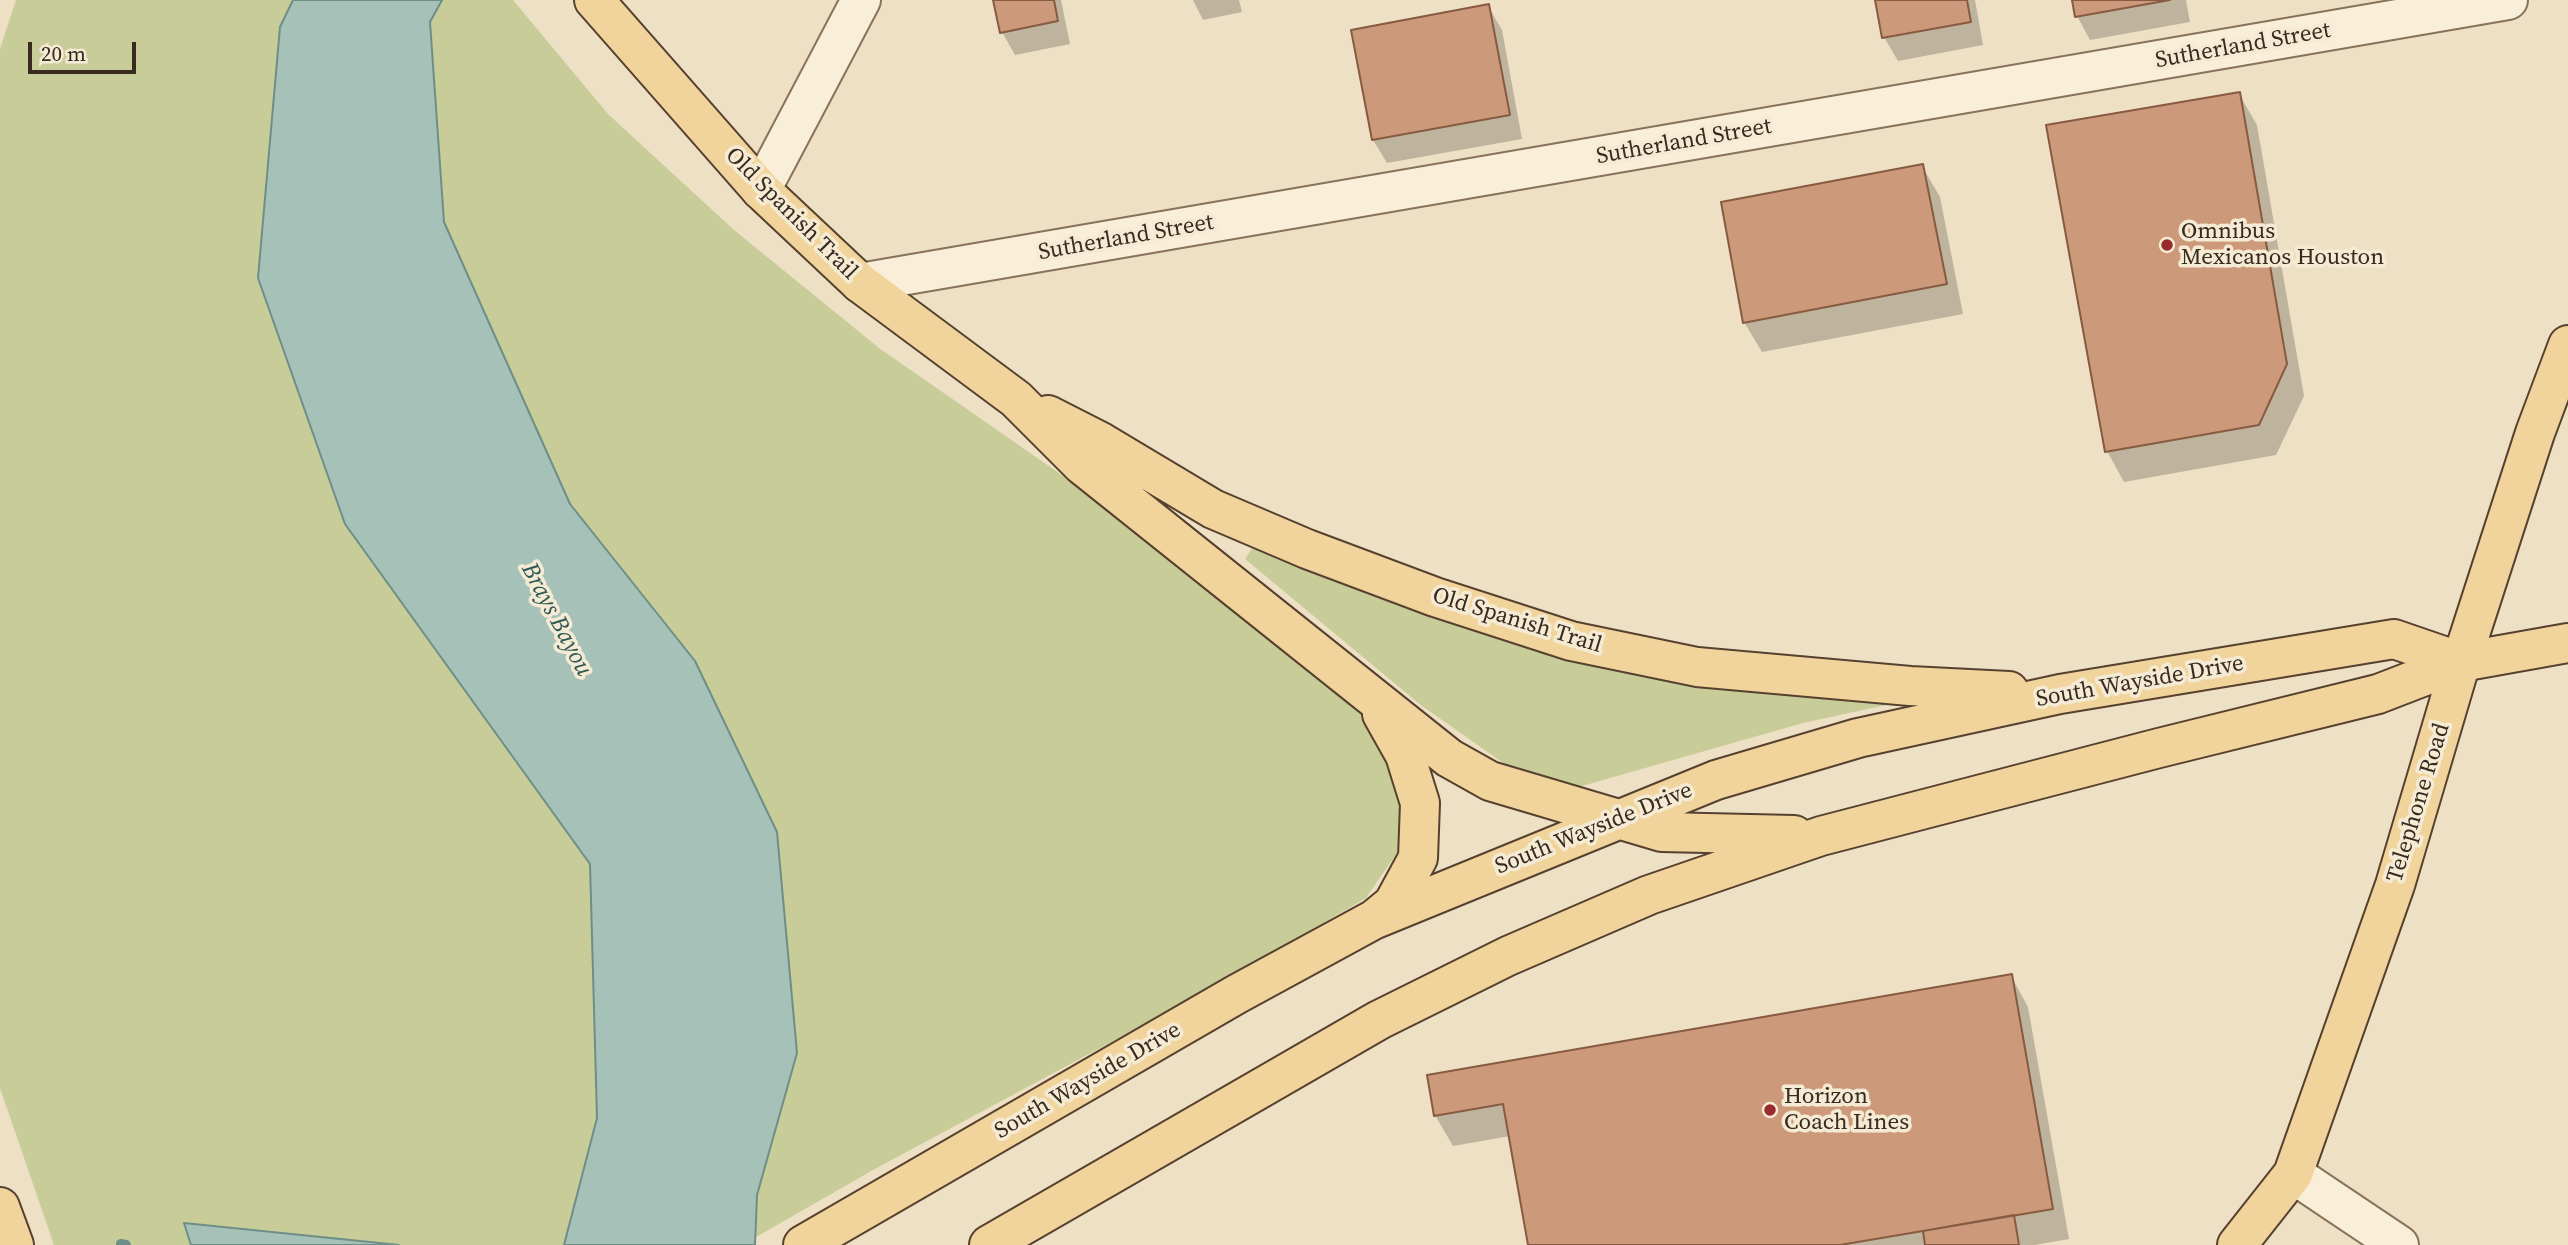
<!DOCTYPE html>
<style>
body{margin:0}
#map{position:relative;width:2568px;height:1245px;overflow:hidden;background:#eee0c4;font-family:"Source Serif 4",serif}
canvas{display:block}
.scale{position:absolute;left:28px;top:42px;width:108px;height:32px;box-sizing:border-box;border:4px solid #382a1e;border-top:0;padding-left:9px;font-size:21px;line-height:24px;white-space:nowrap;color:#382a1e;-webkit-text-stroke:5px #f5ebd4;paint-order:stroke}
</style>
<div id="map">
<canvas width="2568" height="1245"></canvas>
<div class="scale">20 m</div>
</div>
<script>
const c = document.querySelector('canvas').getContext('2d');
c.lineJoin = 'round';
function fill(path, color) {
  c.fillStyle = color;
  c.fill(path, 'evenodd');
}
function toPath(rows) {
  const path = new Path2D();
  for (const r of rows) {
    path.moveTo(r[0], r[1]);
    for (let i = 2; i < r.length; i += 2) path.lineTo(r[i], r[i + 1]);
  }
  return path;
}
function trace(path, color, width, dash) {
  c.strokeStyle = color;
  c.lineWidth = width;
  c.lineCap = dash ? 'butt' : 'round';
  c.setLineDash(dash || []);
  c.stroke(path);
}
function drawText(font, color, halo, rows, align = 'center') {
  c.font = font + ' "Source Serif 4",serif';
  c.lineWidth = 7;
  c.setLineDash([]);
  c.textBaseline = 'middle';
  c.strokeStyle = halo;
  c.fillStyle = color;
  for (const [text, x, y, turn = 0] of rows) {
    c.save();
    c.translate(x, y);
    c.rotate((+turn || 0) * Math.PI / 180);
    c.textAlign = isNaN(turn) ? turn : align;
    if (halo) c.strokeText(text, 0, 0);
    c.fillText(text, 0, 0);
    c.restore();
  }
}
fill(toPath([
 [16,0,513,0,608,114,734,230,879,348,1115,512,1375,723,1402,783,1403,844,1366,898,1208,990,873,1170,742,1245,54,1245,0,1088,0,49],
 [1255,544,1895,703,1803,723,1575,788,1509,767,1422,706,1245,559]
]), '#c7cc98');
const water = toPath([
 [293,0,442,0,430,22,444,222,570,504,695,661,777,832,797,1053,757,1195,755,1245,564,1245,597,1118,590,864,345,524,258,278,280,27,293,0],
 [184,1223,399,1245,191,1245,184,1223]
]);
fill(water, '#a6c1b8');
trace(water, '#6d8f86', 2);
fill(toPath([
 [995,0,1061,0,1070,44,1015,55,1002,32],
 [1193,0,1239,0,1242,12,1203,20],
 [1877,0,1975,0,1983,45,1898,61,1884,37],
 [2074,0,2186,0,2190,22,2090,40,2077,16],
 [1488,6,1502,30,1522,139,1387,163,1373,140,1353,31],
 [2239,94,2257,125,2304,396,2276,455,2124,482,2107,451],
 [1922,166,1940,197,1963,314,1762,352,1744,322],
 [2011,976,2028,1007,2069,1239,2035,1245,1529,1245,1510,1136,1453,1146,1435,1115]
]), '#0003');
trace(toPath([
 [121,1244,126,1245]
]), '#6d8f86', 10);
const building = toPath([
 [993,0,1054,0,1058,21,1000,33,993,0],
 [1875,0,1967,0,1971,22,1882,38,1875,0],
 [2072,0,2170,0,2075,17,2072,0],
 [1489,4,1510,115,1372,140,1351,30,1489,4],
 [2240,92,2287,364,2259,425,2105,452,2046,125,2240,92],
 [1923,164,1947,284,1743,323,1721,202,1923,164],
 [2012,974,2053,1209,1840,1245,1528,1245,1503,1104,1434,1116,1427,1075,2012,974],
 [2014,1215,2019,1245,1925,1245,1923,1231,2014,1215]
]);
fill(building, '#cc9a7a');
trace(building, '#875b41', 2);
const minor = toPath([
 [761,190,861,0],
 [860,283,2508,0],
 [2293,1174,2399,1245]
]);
const major = toPath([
 [594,0,761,190,860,283,1016,399,1082,465,1449,758,1490,781,1662,832,1794,835],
 [1048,415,1101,442,1213,509,1307,549,1435,597,1571,641,1697,667,1910,686,2009,691],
 [1376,918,1393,904,1418,858,1420,803,1405,755,1382,714],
 [0,1207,14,1245],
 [803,1245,1237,994,1373,920,1716,780,1858,738,2060,694,2394,639,2461,662],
 [989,1245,1379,1020,1508,956,1649,895,1821,836,2159,748,2378,694,2461,662,2568,643],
 [2237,1245,2293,1174,2395,885,2461,662,2535,433,2568,345]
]);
trace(minor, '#88725b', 42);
trace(major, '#56402f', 42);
trace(minor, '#f9eed7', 38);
trace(major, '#f1d49c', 38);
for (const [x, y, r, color] of [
 [2167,245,7,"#972b2e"],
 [1770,1110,7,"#972b2e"]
]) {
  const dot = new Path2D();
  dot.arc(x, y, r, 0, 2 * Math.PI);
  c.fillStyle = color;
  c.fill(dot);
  trace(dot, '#f5ebd4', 2.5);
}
drawText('23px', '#382a1e', '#f5ebd4', [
 ["Sutherland Street",2243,46,-10],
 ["Sutherland Street",1684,142,-10],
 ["Old Spanish Trail",791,214,45],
 ["Sutherland Street",1126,238,-10],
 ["Old Spanish Trail",1517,621,17],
 ["South Wayside Drive",2140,682,-10],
 ["Telephone Road",2419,803,-73],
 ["South Wayside Drive",1594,829,-22],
 ["South Wayside Drive",1088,1081,-30]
]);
drawText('23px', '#382a1e', '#f5ebd4', [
 ["Omnibus",2181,232],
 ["Mexicanos Houston",2181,258],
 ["Horizon",1784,1097],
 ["Coach Lines",1784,1123]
], 'left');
drawText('italic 24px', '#2e5854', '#f5ebd4', [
 ["Brays Bayou",556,620,62]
]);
</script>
